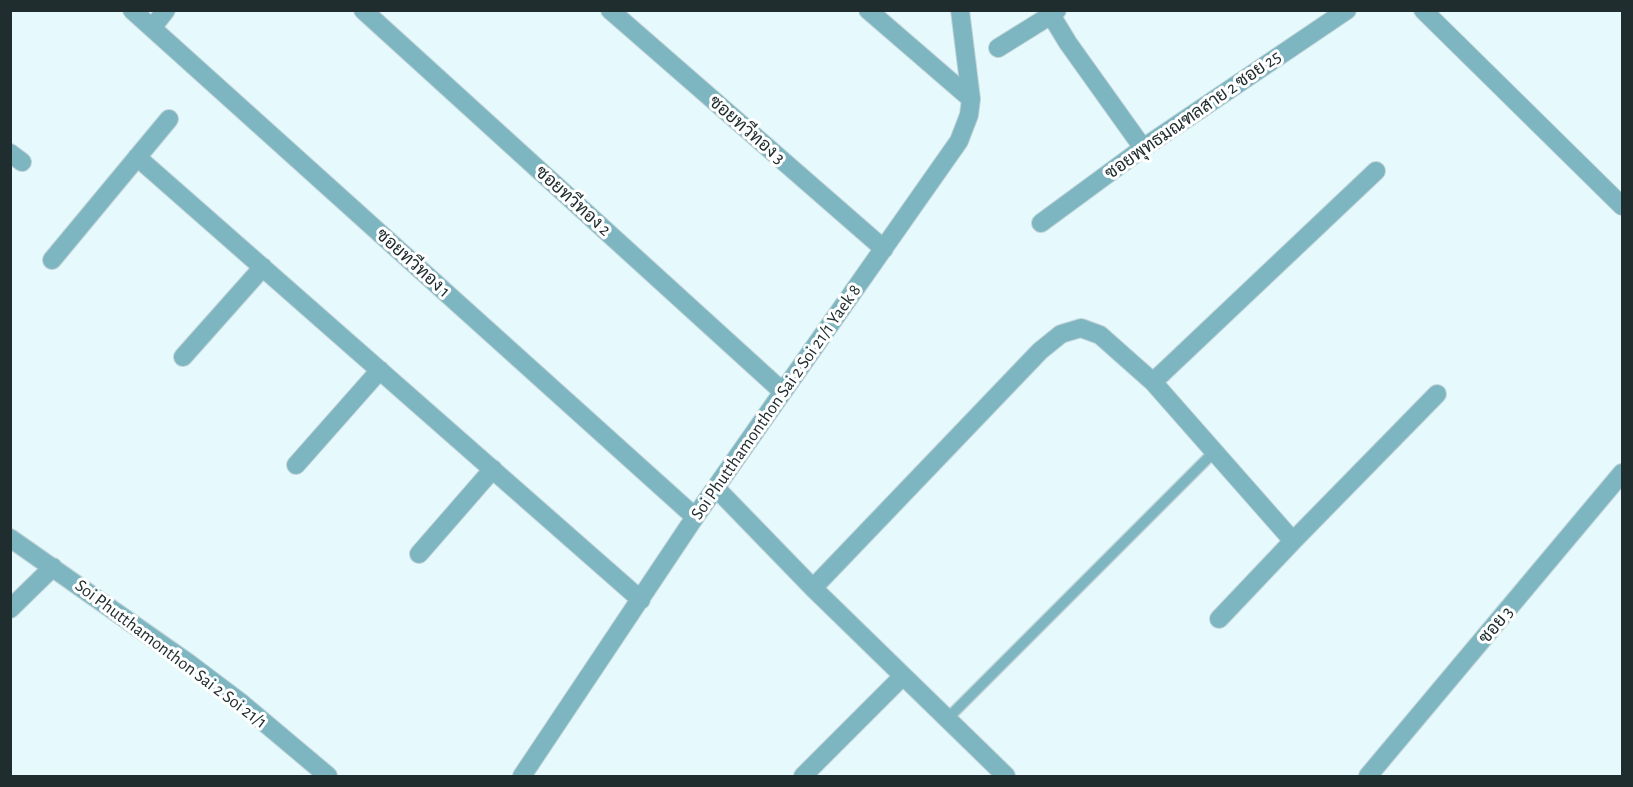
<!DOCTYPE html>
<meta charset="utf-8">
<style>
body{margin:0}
#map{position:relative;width:1633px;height:787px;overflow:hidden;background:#e6f9fd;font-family:"Alegreya Sans",sans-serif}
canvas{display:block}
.frame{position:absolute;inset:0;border:12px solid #202d2f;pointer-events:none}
</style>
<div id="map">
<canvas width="1633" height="787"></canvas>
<div class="frame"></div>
</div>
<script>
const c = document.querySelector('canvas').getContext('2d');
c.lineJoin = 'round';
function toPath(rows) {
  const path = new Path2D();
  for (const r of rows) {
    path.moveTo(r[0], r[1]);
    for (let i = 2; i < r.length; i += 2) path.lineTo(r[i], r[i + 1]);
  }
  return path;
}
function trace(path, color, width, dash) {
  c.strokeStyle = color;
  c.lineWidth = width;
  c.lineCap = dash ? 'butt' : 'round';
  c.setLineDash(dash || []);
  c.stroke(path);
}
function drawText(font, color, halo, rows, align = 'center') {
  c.font = font + ' "Alegreya Sans",Sarabun,sans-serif';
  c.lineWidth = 6;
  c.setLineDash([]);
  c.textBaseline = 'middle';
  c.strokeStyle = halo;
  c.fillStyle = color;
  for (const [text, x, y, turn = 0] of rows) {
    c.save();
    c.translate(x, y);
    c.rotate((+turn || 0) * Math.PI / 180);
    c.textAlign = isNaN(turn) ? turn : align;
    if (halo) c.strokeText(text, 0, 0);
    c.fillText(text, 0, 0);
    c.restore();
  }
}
const lane = toPath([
 [947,719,1214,452]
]);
const street = toPath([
 [132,10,695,517],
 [363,10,783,392],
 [610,10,884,249],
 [868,10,971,99],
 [1057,10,1051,15,1068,43,1143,148],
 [1423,10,1622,206],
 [152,28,166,10],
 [998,48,1051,15],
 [10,153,22,162],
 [137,157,641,600],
 [1041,223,1143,148,1347,10],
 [52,260,169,119],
 [183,357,263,267],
 [1153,382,1376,171],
 [296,465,380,370],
 [716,488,813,588,1006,776],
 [10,538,187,662,240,702,328,776],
 [419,554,493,469],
 [813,588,1040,351,1061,334,1081,328,1100,335,1153,382,1293,541,1437,394],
 [10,609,53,567],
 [1219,619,1293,541],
 [522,776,695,517,959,141,969,115,971,99,960,10],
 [803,776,903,676],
 [1368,776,1622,473]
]);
trace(lane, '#c2d4d8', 13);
trace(street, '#c2d4d8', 20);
trace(lane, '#7db5c0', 10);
trace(street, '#7db5c0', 18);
drawText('18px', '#202d2f', '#fff', [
 ["ซอยพุทธมณฑลสาย 2 ซอย 25",1193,115,-35],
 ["ซอยทวีทอง 3",747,130,41],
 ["ซอยทวีทอง 2",573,201,42],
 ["ซอยทวีทอง 1",413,263,42],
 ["Soi Phutthamonthon Sai 2 Soi 21/1 Yaek 8",776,402,-55],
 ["ซอย 3",1496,625,-50],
 ["Soi Phutthamonthon Sai 2 Soi 21/1",171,654,37]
]);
</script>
